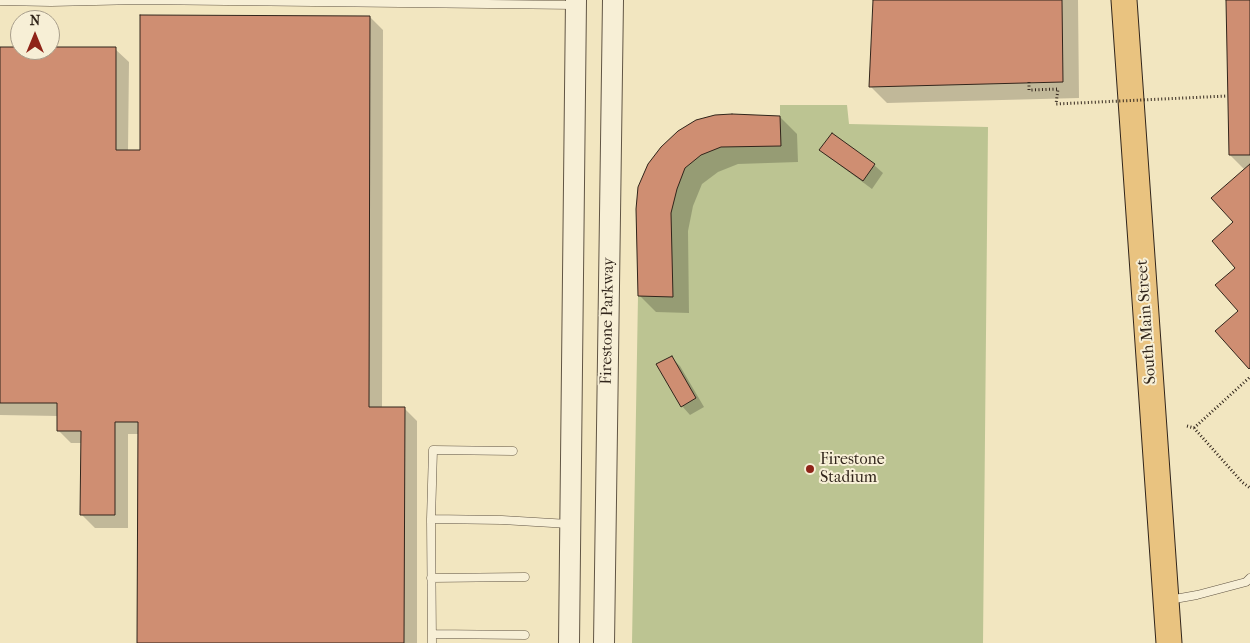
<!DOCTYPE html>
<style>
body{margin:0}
#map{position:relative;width:1250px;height:643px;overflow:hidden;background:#f2e6c0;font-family:"IM FELL French Canon",serif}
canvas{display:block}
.north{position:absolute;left:10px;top:10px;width:50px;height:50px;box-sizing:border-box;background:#f7efd6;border:1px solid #a89e8b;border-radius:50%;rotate:0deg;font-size:14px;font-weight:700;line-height:20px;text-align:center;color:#31251b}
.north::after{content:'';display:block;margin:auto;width:18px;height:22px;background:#8f2418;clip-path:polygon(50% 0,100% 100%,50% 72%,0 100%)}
</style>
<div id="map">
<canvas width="1250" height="643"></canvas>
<div class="north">N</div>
</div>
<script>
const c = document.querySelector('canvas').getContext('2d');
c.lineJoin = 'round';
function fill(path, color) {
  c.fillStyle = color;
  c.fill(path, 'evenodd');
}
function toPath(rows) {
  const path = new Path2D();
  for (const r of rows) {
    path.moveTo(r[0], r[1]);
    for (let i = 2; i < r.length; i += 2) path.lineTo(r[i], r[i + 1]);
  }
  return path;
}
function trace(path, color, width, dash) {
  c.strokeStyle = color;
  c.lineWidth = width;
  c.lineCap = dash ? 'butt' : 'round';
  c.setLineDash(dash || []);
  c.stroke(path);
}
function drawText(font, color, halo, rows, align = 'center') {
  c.font = font + ' "IM FELL French Canon",serif';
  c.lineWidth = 4;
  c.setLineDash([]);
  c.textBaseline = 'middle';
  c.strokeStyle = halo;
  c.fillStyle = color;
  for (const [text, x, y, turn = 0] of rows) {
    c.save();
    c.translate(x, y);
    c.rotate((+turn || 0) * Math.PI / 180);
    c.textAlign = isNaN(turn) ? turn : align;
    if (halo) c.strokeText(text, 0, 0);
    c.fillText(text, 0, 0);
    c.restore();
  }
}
fill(toPath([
 [780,105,847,105,849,124,988,127,983,643,632,643,638,296,636,209,638,187,648,164,661,147,678,131,696,120,715,115,732,114,780,116]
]), '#bcc492');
fill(toPath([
 [874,0,1078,0,1079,98,887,103,870,86],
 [1228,0,1250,0,1250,369,1217,331,1240,311,1235,222,1245,170,1230,155],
 [370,17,383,30,382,408,404,408,417,421,417,643,139,643,139,434,128,434,128,528,95,528,82,515,82,443,71,443,58,430,58,416,0,415,0,48,20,48,20,50,115,49,129,62,128,151,141,151],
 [780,117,797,134,798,162,738,164,718,172,702,184,693,206,688,231,689,313,656,312,639,295,649,165],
 [821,150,874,165,883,173,872,189,830,158],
 [671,357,680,366,704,407,690,415,682,406]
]), '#0003');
const building = toPath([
 [873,0,1062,0,1063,82,869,87,873,0],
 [1226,0,1250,0,1250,155,1229,155,1226,0],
 [140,15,370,16,369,407,405,407,404,643,137,643,138,422,115,422,115,515,80,515,81,431,57,431,57,403,0,403,0,47,20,47,20,50,50,50,50,47,116,47,116,150,140,150,140,15],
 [732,114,780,116,781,146,721,147,701,155,685,168,677,189,671,213,673,297,638,296,636,209,638,187,648,164,661,147,678,131,696,120,715,115,732,114],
 [832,133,875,164,863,181,819,150,832,133],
 [1250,164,1250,368,1249,369,1215,331,1238,311,1215,285,1235,268,1212,241,1233,222,1211,198,1250,164],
 [672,356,696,398,681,407,656,364,672,356]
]);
fill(building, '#cf8e72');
trace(building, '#31251b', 1);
const service = toPath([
 [0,1,51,2,139,0,575,5],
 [431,519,433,450,513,451],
 [431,578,525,577],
 [1169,600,1197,595,1246,582,1250,578],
 [432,634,525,635],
 [432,643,431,519,502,520,569,524]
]);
const tertiary = toPath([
 [569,643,576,0],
 [604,643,613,0]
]);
const primary = toPath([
 [1124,0,1169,643]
]);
trace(service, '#615544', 9);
trace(tertiary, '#615544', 22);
trace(primary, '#31251b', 27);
trace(toPath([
 [1187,426,1194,428,1242,482,1250,488],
 [1194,428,1250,377]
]), '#31251b', 3, [1, 2.5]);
trace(service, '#f7efd6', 8);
trace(tertiary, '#f7efd6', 20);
trace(primary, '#e9c380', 25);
trace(toPath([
 [1029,82,1029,90,1058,89,1056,104,1227,96]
]), '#31251b', 3, [1, 2.5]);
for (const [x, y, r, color] of [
 [810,469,5,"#8f2418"]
]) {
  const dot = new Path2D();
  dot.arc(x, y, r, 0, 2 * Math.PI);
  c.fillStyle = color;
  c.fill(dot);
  trace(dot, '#f7efd6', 2);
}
drawText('16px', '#31251b', '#f7efd6', [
 ["Firestone Parkway",608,321,-89],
 ["South Main Street",1147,322,-94]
]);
drawText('16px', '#31251b', '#f7efd6', [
 ["Firestone",820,460],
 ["Stadium",820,478]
], 'left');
</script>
